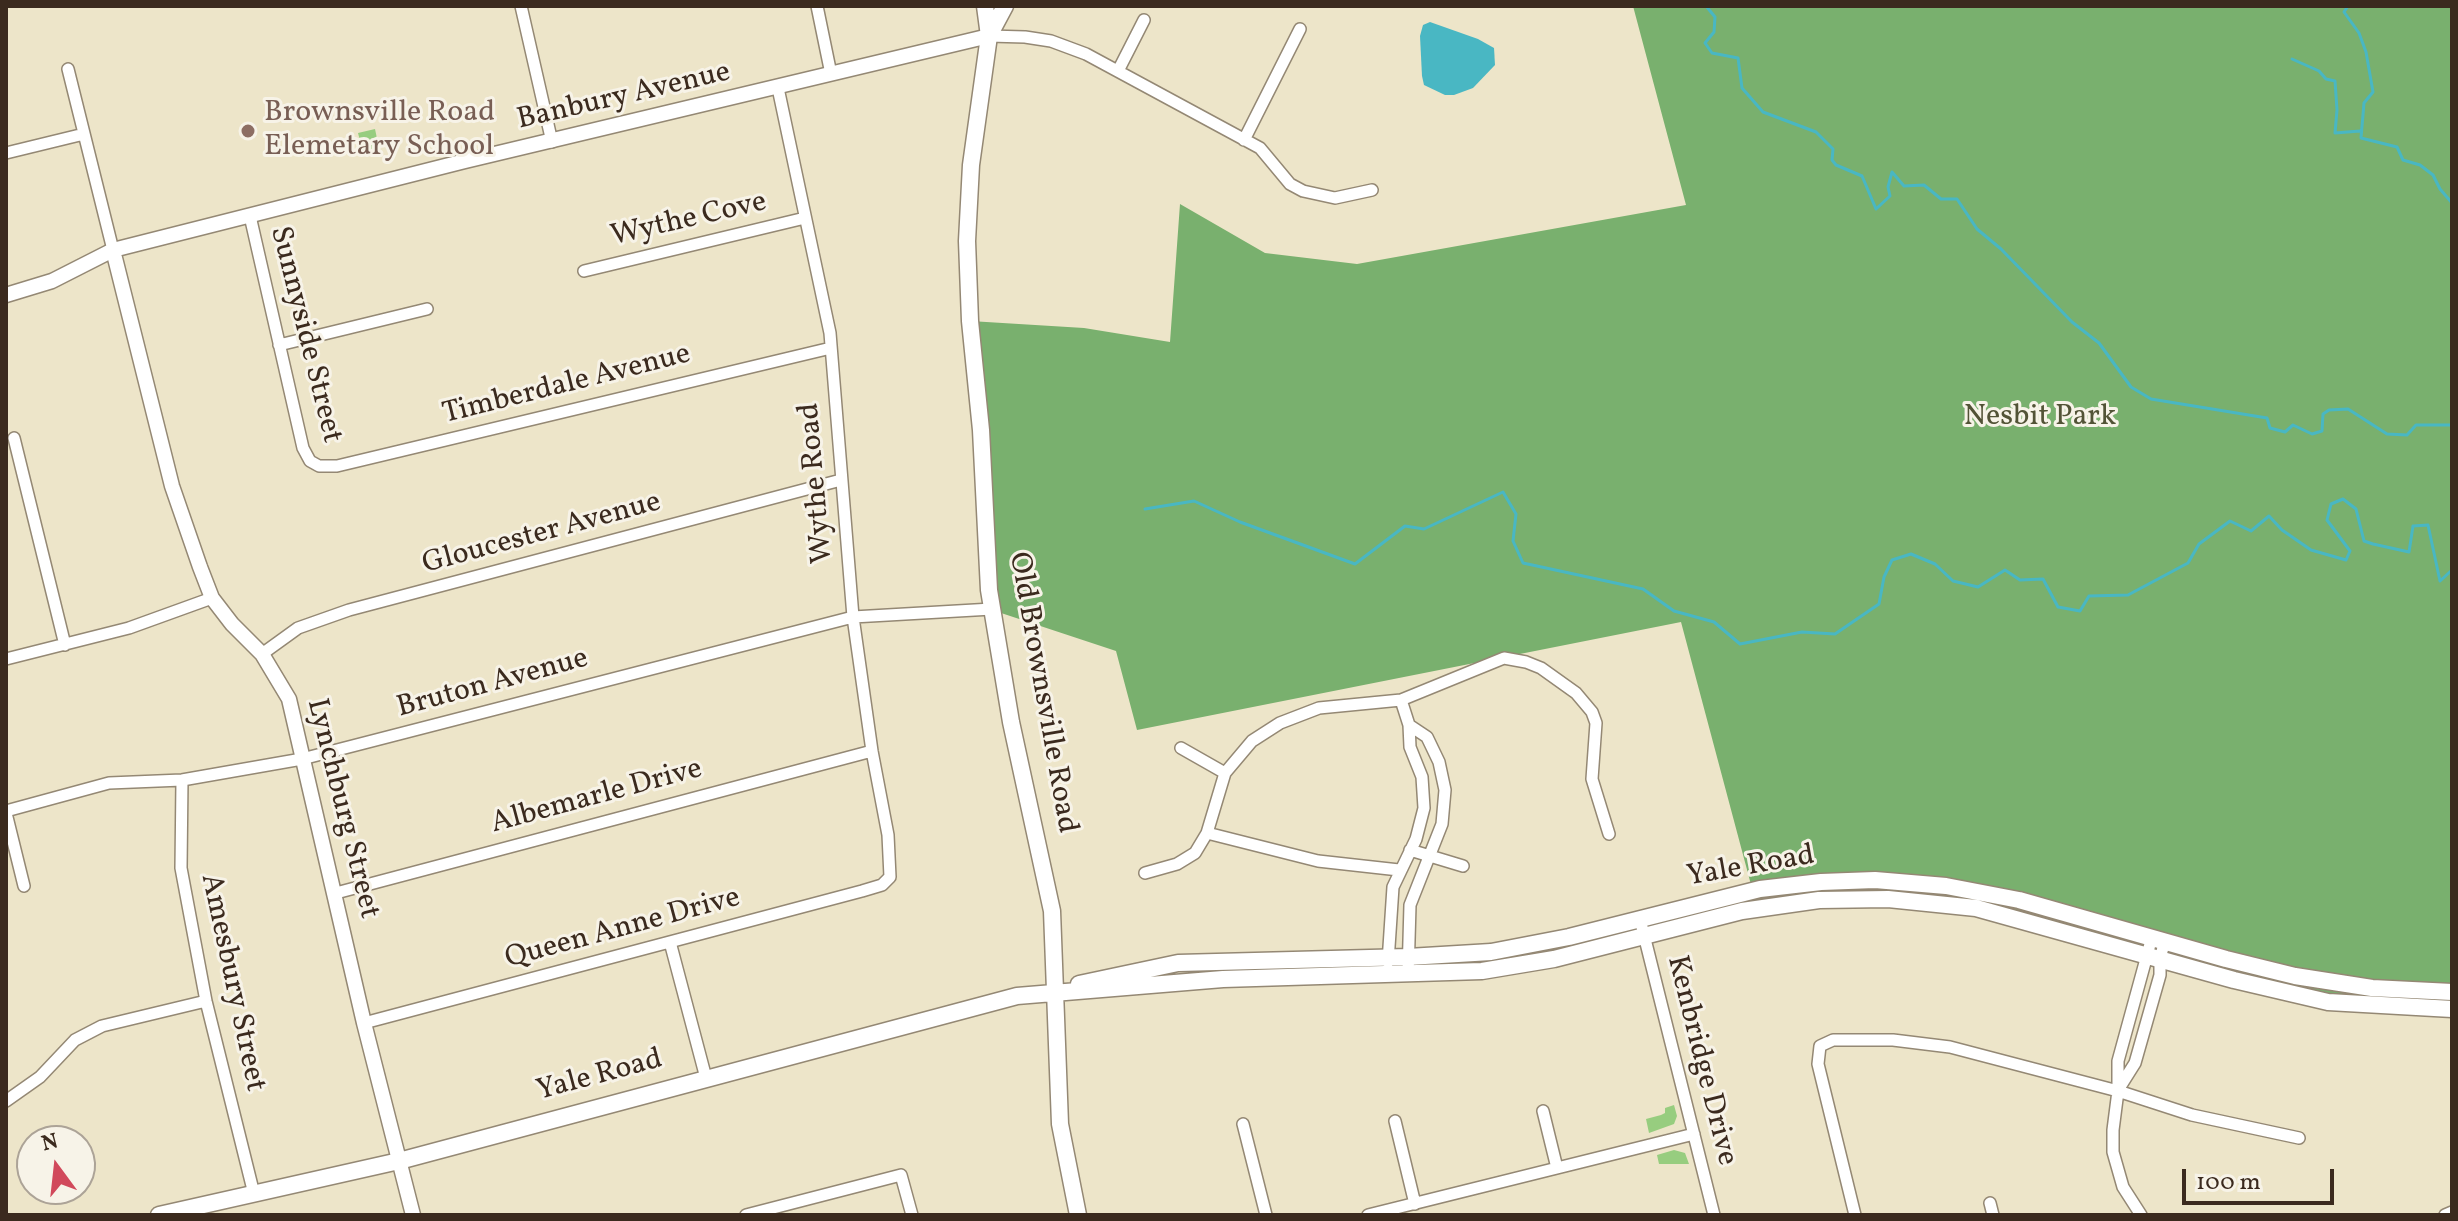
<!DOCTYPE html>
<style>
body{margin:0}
#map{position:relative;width:2458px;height:1221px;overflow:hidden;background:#ede5c9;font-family:Vollkorn,serif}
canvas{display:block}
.frame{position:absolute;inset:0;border:8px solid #3b2a1e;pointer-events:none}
.north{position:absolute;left:16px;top:1125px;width:80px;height:80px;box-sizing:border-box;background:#f7f3e8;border:2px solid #aca397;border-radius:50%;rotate:345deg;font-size:22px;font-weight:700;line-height:32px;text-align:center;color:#3b2a1e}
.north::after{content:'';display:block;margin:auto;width:28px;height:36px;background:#d1495b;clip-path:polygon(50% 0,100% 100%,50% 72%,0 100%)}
.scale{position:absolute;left:2182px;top:1169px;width:152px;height:36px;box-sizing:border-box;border:4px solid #3b2a1e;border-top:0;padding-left:10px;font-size:24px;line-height:28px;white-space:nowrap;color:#3b2a1e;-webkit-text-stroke:6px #f7f3e8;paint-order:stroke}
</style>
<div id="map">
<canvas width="2458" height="1221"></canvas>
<div class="frame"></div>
<div class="north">N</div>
<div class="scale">100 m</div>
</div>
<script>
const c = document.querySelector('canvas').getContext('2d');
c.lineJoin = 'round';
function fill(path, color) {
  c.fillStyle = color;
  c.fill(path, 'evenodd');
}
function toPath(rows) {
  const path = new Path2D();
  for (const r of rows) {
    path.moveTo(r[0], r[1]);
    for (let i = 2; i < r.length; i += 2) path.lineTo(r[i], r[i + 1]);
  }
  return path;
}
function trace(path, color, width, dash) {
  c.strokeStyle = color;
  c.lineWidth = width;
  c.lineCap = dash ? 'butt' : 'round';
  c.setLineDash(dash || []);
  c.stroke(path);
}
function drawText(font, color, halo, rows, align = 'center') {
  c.font = font + ' Vollkorn,serif';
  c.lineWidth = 6;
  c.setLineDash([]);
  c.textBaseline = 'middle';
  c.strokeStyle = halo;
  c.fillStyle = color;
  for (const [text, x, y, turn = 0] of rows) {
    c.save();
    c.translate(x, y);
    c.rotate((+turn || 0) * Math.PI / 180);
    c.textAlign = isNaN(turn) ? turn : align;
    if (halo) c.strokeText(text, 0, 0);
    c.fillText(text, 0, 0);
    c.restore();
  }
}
fill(toPath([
 [375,129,379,148,363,152,358,133],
 [1674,1105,1677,1116,1674,1124,1649,1133,1646,1119,1661,1115,1665,1113,1665,1108],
 [1674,1150,1685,1153,1689,1164,1659,1164,1657,1155]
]), '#97cd7f');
fill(toPath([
 [1633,6,2452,6,2452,1012,2344,1005,1981,912,1905,902,1758,911,1681,622,1137,730,1116,651,992,610,970,321,1084,328,1170,342,1180,204,1265,253,1357,264,1686,205]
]), '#79b06e');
fill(toPath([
 [1430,22,1478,39,1494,48,1495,65,1473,88,1454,95,1445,95,1424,85,1422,76,1420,36,1423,25]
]), '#49b7c3');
trace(toPath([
 [1706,6,1715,17,1714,32,1705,43,1712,53,1738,58,1742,88,1763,112,1816,132,1833,149,1832,160,1836,165,1862,176,1876,209,1890,196,1888,187,1892,172,1904,186,1924,185,1941,199,1957,199,1977,229,2001,249,2072,322,2099,343,2131,387,2151,399,2267,418,2270,428,2285,432,2293,425,2312,434,2322,431,2323,414,2329,410,2348,409,2387,434,2407,435,2416,425,2452,425],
 [2348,6,2344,12,2359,33,2366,52,2373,92,2364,103,2361,138,2397,147,2403,160,2420,165,2433,175,2440,189,2452,203],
 [2292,59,2319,71,2326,79,2335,81,2337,110,2335,133,2360,131],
 [1145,509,1194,501,1240,522,1355,564,1405,526,1424,529,1503,492,1516,514,1513,541,1523,563,1643,589,1674,611,1714,622,1740,644,1802,632,1835,634,1879,604,1884,577,1892,560,1911,554,1935,564,1953,581,1978,587,2005,570,2020,580,2043,579,2058,607,2080,611,2089,596,2128,595,2188,563,2199,544,2230,521,2251,531,2269,516,2282,530,2311,550,2346,560,2350,551,2327,520,2331,504,2343,499,2356,509,2364,541,2373,544,2409,552,2413,526,2428,525,2440,581,2452,570]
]), '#49b7c3', 3);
const minor = toPath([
 [521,6,552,142],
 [817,6,831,74],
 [989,36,1025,37,1051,41,1086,54,1260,148,1290,184,1303,191,1335,198,1372,190],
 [68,69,113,250],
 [1118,71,1144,20],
 [1244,140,1300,29],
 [6,153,84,134],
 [250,216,303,448,310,461,319,466,337,466,831,348],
 [584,271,805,218],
 [279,345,427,309],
 [14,438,65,645],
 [262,654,298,628,349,610,841,480],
 [6,659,129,628,212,598],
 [1181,748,1225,773],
 [182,780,181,868,206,1001,254,1194],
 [6,811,109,783,182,780,302,759,853,617,992,609],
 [6,813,24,886],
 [1207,833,1318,861,1399,870],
 [1410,850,1463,866],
 [1145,873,1177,864,1195,853,1207,833,1225,773,1252,741,1280,723,1319,708,1401,700,1504,658,1526,662,1541,668,1576,693,1592,712,1596,723,1592,779,1609,834],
 [336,893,872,751],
 [1640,919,1714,1215],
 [670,942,706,1078],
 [1388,962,1393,887,1416,839,1424,808,1422,777,1410,747,1409,725,1401,700],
 [1408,975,1410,905,1442,824,1445,790,1439,762,1427,737,1409,725],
 [364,1023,862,891,882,885,890,877,888,835,872,751,853,617,830,333,778,88],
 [2118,1090,2135,1063,2160,975,2160,958,2165,941],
 [6,1101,40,1077,75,1040,102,1026,206,1001],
 [1543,1111,1557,1168],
 [1395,1121,1415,1204],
 [1243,1124,1266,1215],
 [1990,1203,1993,1215],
 [746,1215,901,1175,912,1215],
 [1368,1215,1694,1134],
 [1855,1215,1818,1064,1820,1046,1833,1040,1893,1040,1950,1047,2118,1091,2192,1115,2299,1138],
 [2141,1215,2123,1187,2113,1152,2113,1130,2118,1091,2118,1061,2152,937],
 [2445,1215,2452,1212]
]);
const tertiary = toPath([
 [113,250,172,486,200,567,212,598,232,624,262,654,289,699,364,1023,413,1215],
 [6,295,52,281,113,250,465,161,989,36]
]);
const secondary = toPath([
 [985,6,989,36,971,165,967,241,970,321,981,430,989,590,1011,722,1052,911,1060,1124,1078,1215],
 [989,36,1005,6],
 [1079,984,1178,963,1408,957,1491,952,1569,937,1760,889,1821,882,1875,880,1946,886,2019,900,2226,959,2295,976,2372,988,2452,992],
 [159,1215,399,1161,1017,996,1223,979,1482,971,1554,959,1742,911,1819,900,1888,899,1976,908,2234,980,2328,1002,2452,1009]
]);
trace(minor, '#948874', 14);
trace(tertiary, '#948874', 17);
trace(secondary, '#948874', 19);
trace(minor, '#fff', 11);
trace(tertiary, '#fff', 14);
trace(secondary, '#fff', 16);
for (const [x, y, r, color] of [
 [248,131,8,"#8d6e63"]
]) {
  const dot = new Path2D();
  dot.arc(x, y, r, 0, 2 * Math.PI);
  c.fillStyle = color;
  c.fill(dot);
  trace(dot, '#f7f3e8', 3);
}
drawText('30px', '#3b2a1e', '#f7f3e8', [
 ["Banbury Avenue",624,98,-13],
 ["Wythe Cove",689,221,-13],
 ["Sunnyside Street",304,335,76],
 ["Timberdale Avenue",567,386,-14],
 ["Wythe Road",818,483,-95],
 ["Gloucester Avenue",542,535,-15],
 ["Bruton Avenue",493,685,-15],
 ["Old Brownsville Road",1041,693,80],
 ["Albemarle Drive",597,798,-15],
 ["Lynchburg Street",341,809,76],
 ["Yale Road",1751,868,-10],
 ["Queen Anne Drive",623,930,-15],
 ["Amesbury Street",231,983,78],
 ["Kenbridge Drive",1700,1061,76],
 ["Yale Road",600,1077,-15]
]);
drawText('30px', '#785e54', '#f7f3e8', [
 ["Brownsville Road",264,114],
 ["Elemetary School",264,148]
], 'left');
drawText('30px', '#525336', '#f7f3e8', [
 ["Nesbit Park",2040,418]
]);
</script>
